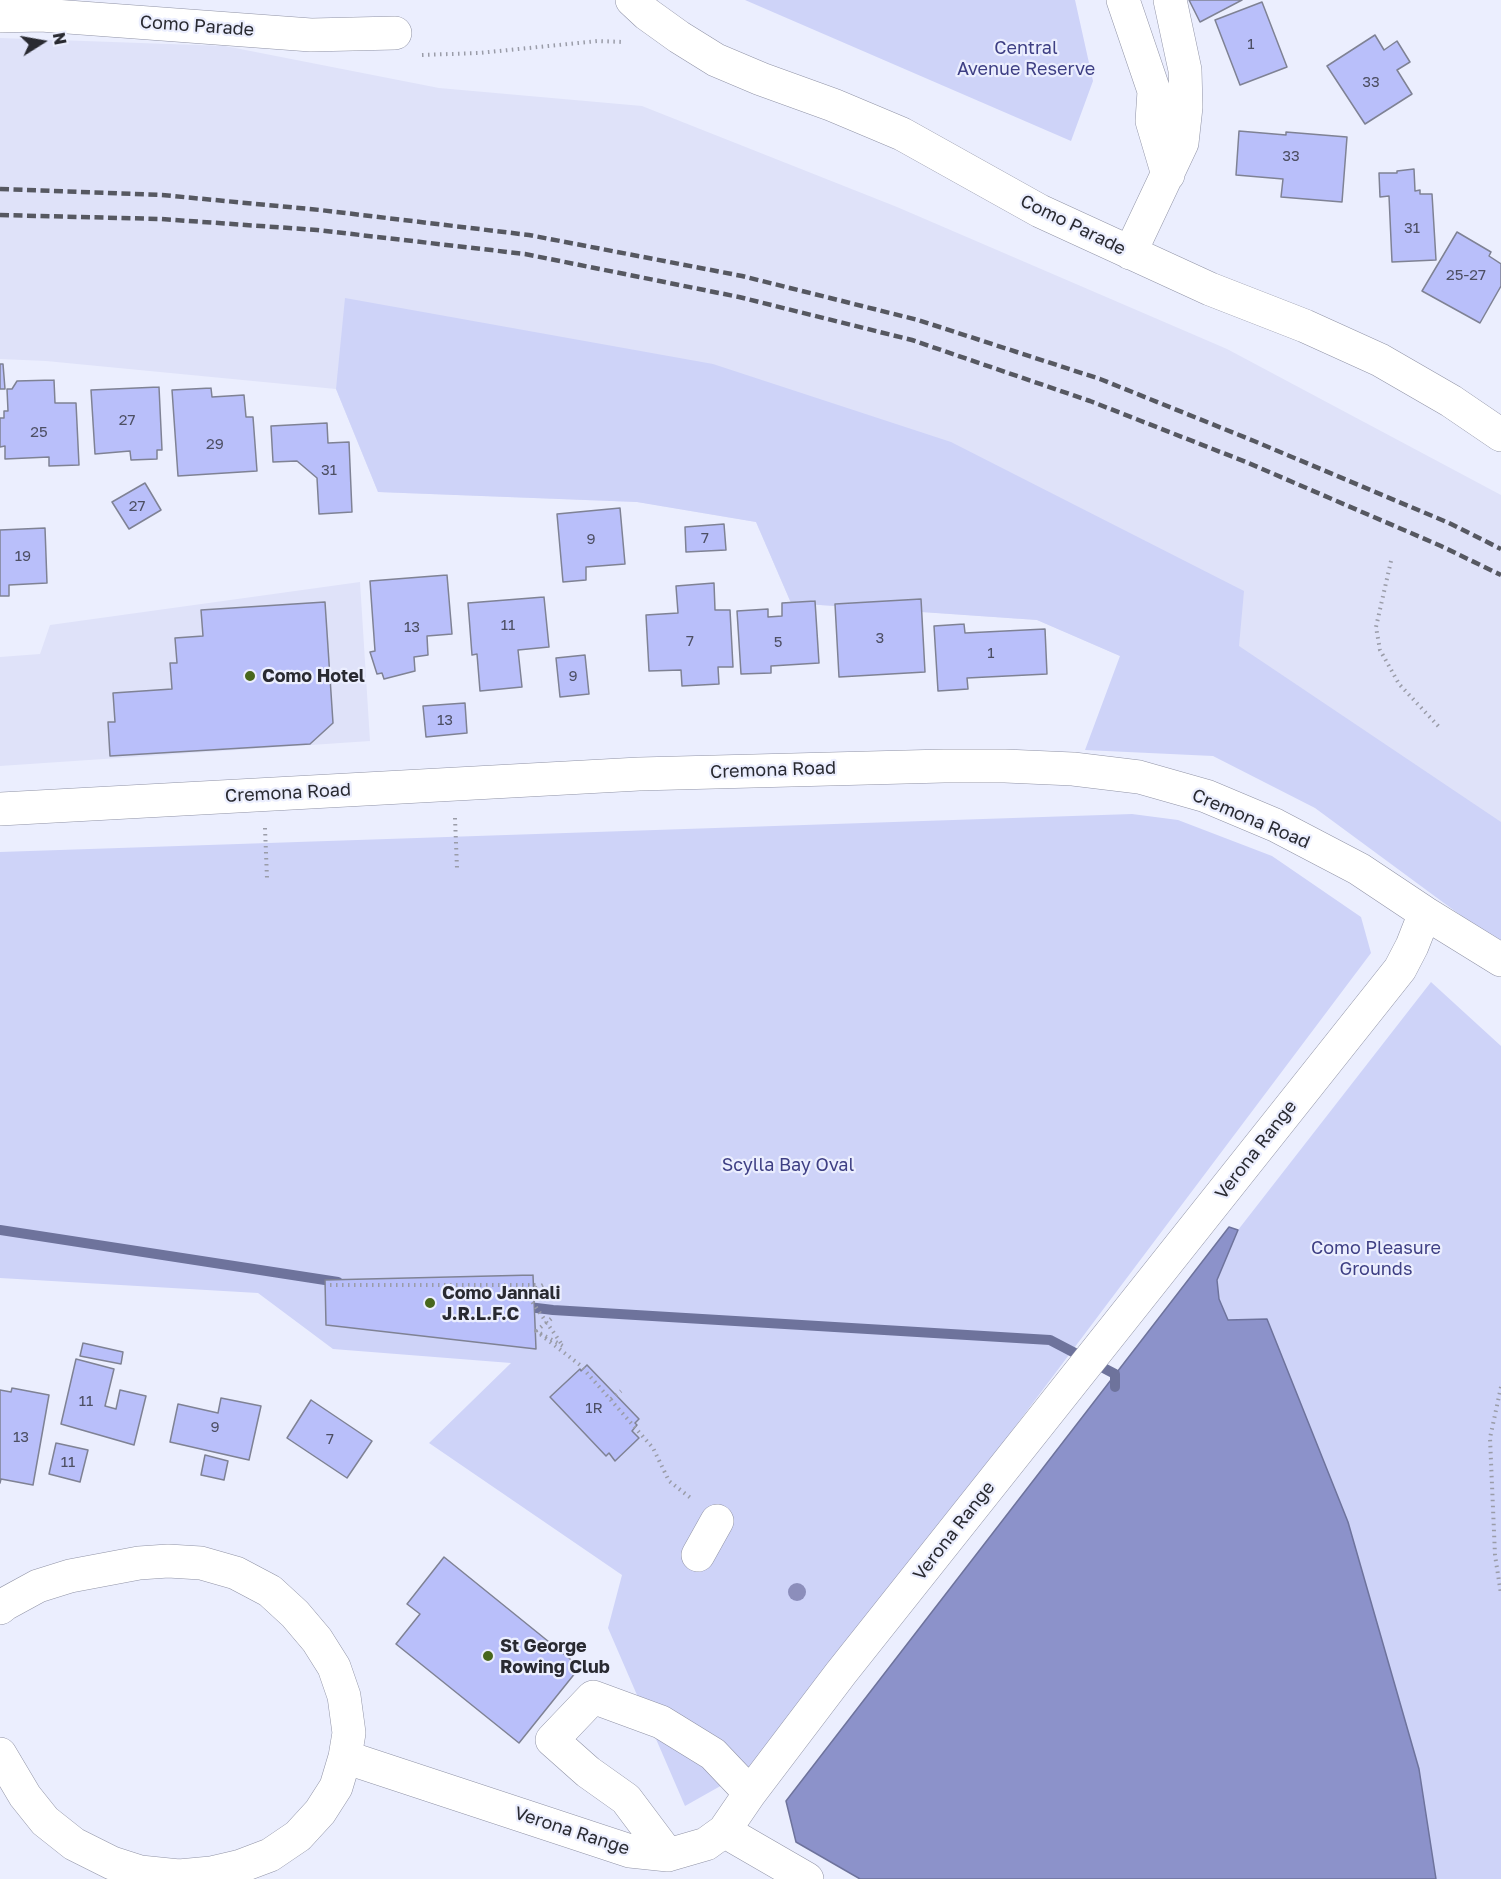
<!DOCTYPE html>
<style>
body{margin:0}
#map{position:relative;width:1501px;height:1879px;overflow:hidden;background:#ebeefe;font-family:"Golos Text",sans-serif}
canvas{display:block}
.north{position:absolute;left:12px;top:12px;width:60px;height:60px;-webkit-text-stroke:4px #ebeefe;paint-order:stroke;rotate:79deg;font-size:16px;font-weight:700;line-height:24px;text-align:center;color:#292a31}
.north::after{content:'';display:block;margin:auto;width:21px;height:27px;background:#292a31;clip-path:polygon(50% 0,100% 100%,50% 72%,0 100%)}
</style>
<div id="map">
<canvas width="1501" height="1879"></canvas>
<div class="north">N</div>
</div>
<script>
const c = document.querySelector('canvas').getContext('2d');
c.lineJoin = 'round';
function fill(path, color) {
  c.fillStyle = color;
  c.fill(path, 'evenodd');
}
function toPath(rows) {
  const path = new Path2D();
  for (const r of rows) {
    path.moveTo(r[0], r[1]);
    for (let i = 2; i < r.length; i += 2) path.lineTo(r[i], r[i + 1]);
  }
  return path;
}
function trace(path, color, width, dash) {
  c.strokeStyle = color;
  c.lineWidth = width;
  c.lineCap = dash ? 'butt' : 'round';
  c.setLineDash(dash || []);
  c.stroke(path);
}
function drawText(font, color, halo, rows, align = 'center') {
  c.font = font + ' "Golos Text",sans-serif';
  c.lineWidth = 4.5;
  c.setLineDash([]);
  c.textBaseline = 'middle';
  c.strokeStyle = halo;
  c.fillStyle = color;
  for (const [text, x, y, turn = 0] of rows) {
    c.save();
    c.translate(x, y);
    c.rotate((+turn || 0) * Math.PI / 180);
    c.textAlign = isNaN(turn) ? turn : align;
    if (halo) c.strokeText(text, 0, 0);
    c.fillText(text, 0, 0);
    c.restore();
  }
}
fill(toPath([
 [0,38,225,46,439,88,642,106,897,207,1227,349,1501,495,1501,876,1120,656,1037,620,791,603,756,522,637,502,378,492,336,389,46,361,0,359],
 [360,582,370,741,0,766,0,657,40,654,50,625]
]), '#dfe2f9');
fill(toPath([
 [745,0,1075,0,1093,81,1071,141],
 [345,298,713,364,951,442,1244,591,1239,646,1501,822,1501,945,1315,808,1213,756,1085,750,1120,656,1037,620,791,603,756,522,637,502,378,492,336,389],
 [1132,814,1178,820,1272,856,1361,917,1371,953,763,1762,685,1806,608,1628,622,1575,429,1443,511,1363,333,1349,258,1293,0,1278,0,852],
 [1431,982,1501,1046,1501,1879,1436,1879,1419,1769,1348,1522,1228,1320,1219,1299,1217,1280,1238,1230]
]), '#ced3f8');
const water = toPath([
 [1229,1227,1238,1230,1217,1280,1219,1299,1228,1320,1267,1319,1348,1522,1419,1769,1436,1879,860,1879,796,1842,786,1801,1229,1227]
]);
fill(water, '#8c92ca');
trace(water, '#6e739c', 1.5);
trace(toPath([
 [0,1230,338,1282],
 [520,1306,553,1310,1050,1340,1115,1374,1115,1387]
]), '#6e739c', 10);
const building = toPath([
 [1189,0,1242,0,1200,22,1189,0],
 [1262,2,1287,67,1240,85,1215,20,1262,2],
 [1375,35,1384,50,1397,41,1410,62,1397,70,1412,94,1365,124,1327,66,1375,35],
 [1239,131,1286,135,1286,132,1347,137,1342,202,1281,197,1283,179,1236,175,1239,131],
 [1414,169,1415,191,1420,190,1420,194,1432,194,1436,260,1392,262,1389,196,1380,197,1379,173,1397,173,1397,171,1414,169],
 [1457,232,1491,252,1489,256,1501,264,1501,286,1480,323,1422,291,1457,232],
 [0,364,3,364,5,389,0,389,0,364],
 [54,380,55,403,76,403,79,465,49,466,49,457,5,459,5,446,0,447,0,418,4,418,4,411,8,411,7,389,12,389,17,381,54,380],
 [159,387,162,450,157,450,157,459,131,460,130,451,95,454,91,390,159,387],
 [211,388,212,397,244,395,246,417,253,417,257,471,178,476,172,390,211,388],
 [327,423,328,443,349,442,352,512,319,514,317,478,297,461,273,462,271,426,327,423],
 [145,483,161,510,129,529,112,502,145,483],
 [620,508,625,564,586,567,586,580,563,582,557,514,620,508],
 [724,524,726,550,686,552,685,527,724,524],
 [45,528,47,583,9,585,9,596,0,596,0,530,45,528],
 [447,575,452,634,427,636,428,655,414,657,415,671,384,679,382,673,377,674,370,652,375,651,370,581,447,575],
 [714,583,715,610,730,610,733,667,718,667,719,684,682,686,681,670,649,671,646,615,678,613,676,586,714,583],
 [544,597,549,647,518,650,522,687,480,691,477,654,472,655,468,603,544,597],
 [921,599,925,672,839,677,835,604,921,599],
 [815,601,819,663,771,666,771,673,741,674,737,611,768,609,768,617,782,616,782,603,815,601],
 [325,602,333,723,310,744,110,756,108,722,115,722,113,693,172,689,170,663,177,663,175,638,203,636,201,610,325,602],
 [964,624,965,633,1045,629,1047,674,967,678,968,689,938,691,934,626,964,624],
 [585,655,589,694,560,697,556,658,585,655],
 [465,703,467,733,426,737,423,706,465,703],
 [533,1275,536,1349,326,1325,325,1280,533,1275],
 [83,1343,123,1352,121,1364,80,1356,83,1343],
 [76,1359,114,1369,105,1406,116,1409,120,1390,146,1396,134,1445,61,1424,76,1359],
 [587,1365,639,1419,635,1423,637,1425,632,1431,639,1438,615,1461,609,1453,606,1456,550,1397,580,1369,581,1371,587,1365],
 [12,1388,49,1395,33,1485,1,1479,0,1483,0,1390,11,1392,12,1388],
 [221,1398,261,1406,249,1460,170,1442,178,1404,218,1413,221,1398],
 [311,1400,372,1441,347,1478,287,1438,311,1400],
 [56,1443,88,1450,80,1482,49,1474,56,1443],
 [205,1455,228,1461,224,1480,201,1475,205,1455],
 [444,1557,580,1667,519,1743,396,1644,420,1614,407,1604,444,1557]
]);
fill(building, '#b9bffa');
trace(building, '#7f8294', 1.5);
const minor = toPath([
 [632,0,647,14,679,37,716,60,761,79,833,105,902,134,1040,211,1210,289,1305,326,1380,360,1451,401,1501,435],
 [1123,0,1154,91,1152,121,1168,175],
 [0,16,41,15,311,35,395,33],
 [1130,253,1182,143,1186,107,1185,70,1170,0],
 [0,809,639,774,944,766,1005,766,1073,769,1139,777,1206,796,1275,825,1359,869,1425,913,1501,960],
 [698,1555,717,1521],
 [0,1608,5,1604,38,1586,70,1576,139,1563,168,1561,201,1563,236,1573,270,1591,295,1614,317,1640,334,1667,344,1696,349,1733,345,1757,336,1787,320,1812,298,1836,270,1855,241,1866,211,1873,179,1876,140,1872,112,1863,74,1844,45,1821,25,1796,0,1754],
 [345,1757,630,1851,668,1855,706,1844,724,1831,750,1793,841,1673,1400,969,1412,946,1425,913],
 [724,1831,807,1879],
 [668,1855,626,1799,588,1772,552,1740,593,1697,661,1722,713,1754,750,1793]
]);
trace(minor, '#9093a6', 34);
trace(toPath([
 [422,55,479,53,598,41,624,42],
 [1391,561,1376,627,1380,650,1399,684,1441,729],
 [455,818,457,868],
 [265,828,267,878],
 [330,1285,540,1285],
 [543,1285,526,1293,563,1346,536,1331,580,1365,653,1448,669,1481,692,1499],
 [530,1293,543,1292],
 [536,1331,552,1318],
 [1501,1387,1490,1438,1495,1555,1501,1594],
 [611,1399,621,1391]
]), '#9a9ca8', 4, [1.5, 4.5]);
trace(minor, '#fff', 33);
trace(toPath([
 [0,189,162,195,320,210,529,235,742,276,918,320,1100,379,1254,441,1449,523,1501,549],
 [0,215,161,219,317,230,525,254,739,297,912,340,1090,401,1246,462,1441,546,1501,575]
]), '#565861', 4.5, [9, 4.5]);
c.fillStyle = '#8c8ebb';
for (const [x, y] of [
 [797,1592]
]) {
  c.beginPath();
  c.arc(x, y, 9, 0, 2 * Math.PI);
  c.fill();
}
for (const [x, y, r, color] of [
 [250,676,6,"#48671c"],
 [430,1303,6,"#48671c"],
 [488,1656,6,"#48671c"]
]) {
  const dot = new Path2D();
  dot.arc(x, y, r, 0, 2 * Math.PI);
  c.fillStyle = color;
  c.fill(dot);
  trace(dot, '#ebeefe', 2);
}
drawText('15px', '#4d4f63', null, [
 ["1",1251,44],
 ["33",1371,82],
 ["33",1291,156],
 ["31",1412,228],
 ["25-27",1466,275],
 ["27",127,420],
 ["25",39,432],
 ["29",215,444],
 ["31",329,470],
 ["27",137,506],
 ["7",705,538],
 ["9",591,539],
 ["19",23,556],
 ["11",508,625],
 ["13",412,627],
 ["3",880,638],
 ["7",690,641],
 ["5",778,642],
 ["1",991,653],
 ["9",573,676],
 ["13",445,720],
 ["11",86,1401],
 ["1R",594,1408],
 ["9",215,1427],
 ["13",21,1437],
 ["7",330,1439],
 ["11",68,1462]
]);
drawText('18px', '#292a31', '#ebeefe', [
 ["Como Parade",197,26,4],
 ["Como Parade",1073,225,26],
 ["Cremona Road",773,770,-2],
 ["Cremona Road",288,793,-3],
 ["Cremona Road",1251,819,23],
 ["Verona Range",1256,1150,-52],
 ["Verona Range",954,1531,-52],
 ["Verona Range",572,1831,18]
]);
drawText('18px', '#3e3f84', '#ebeefe', [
 ["Central",1026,48],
 ["Avenue Reserve",1026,69],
 ["Scylla Bay Oval",788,1165],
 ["Como Pleasure",1376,1248],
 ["Grounds",1376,1269]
]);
drawText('bold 18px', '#292a31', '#ebeefe', [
 ["Como Hotel",262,676],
 ["Como Jannali",442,1293],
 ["J.R.L.F.C",442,1314],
 ["St George",500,1646],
 ["Rowing Club",500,1667]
], 'left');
</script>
